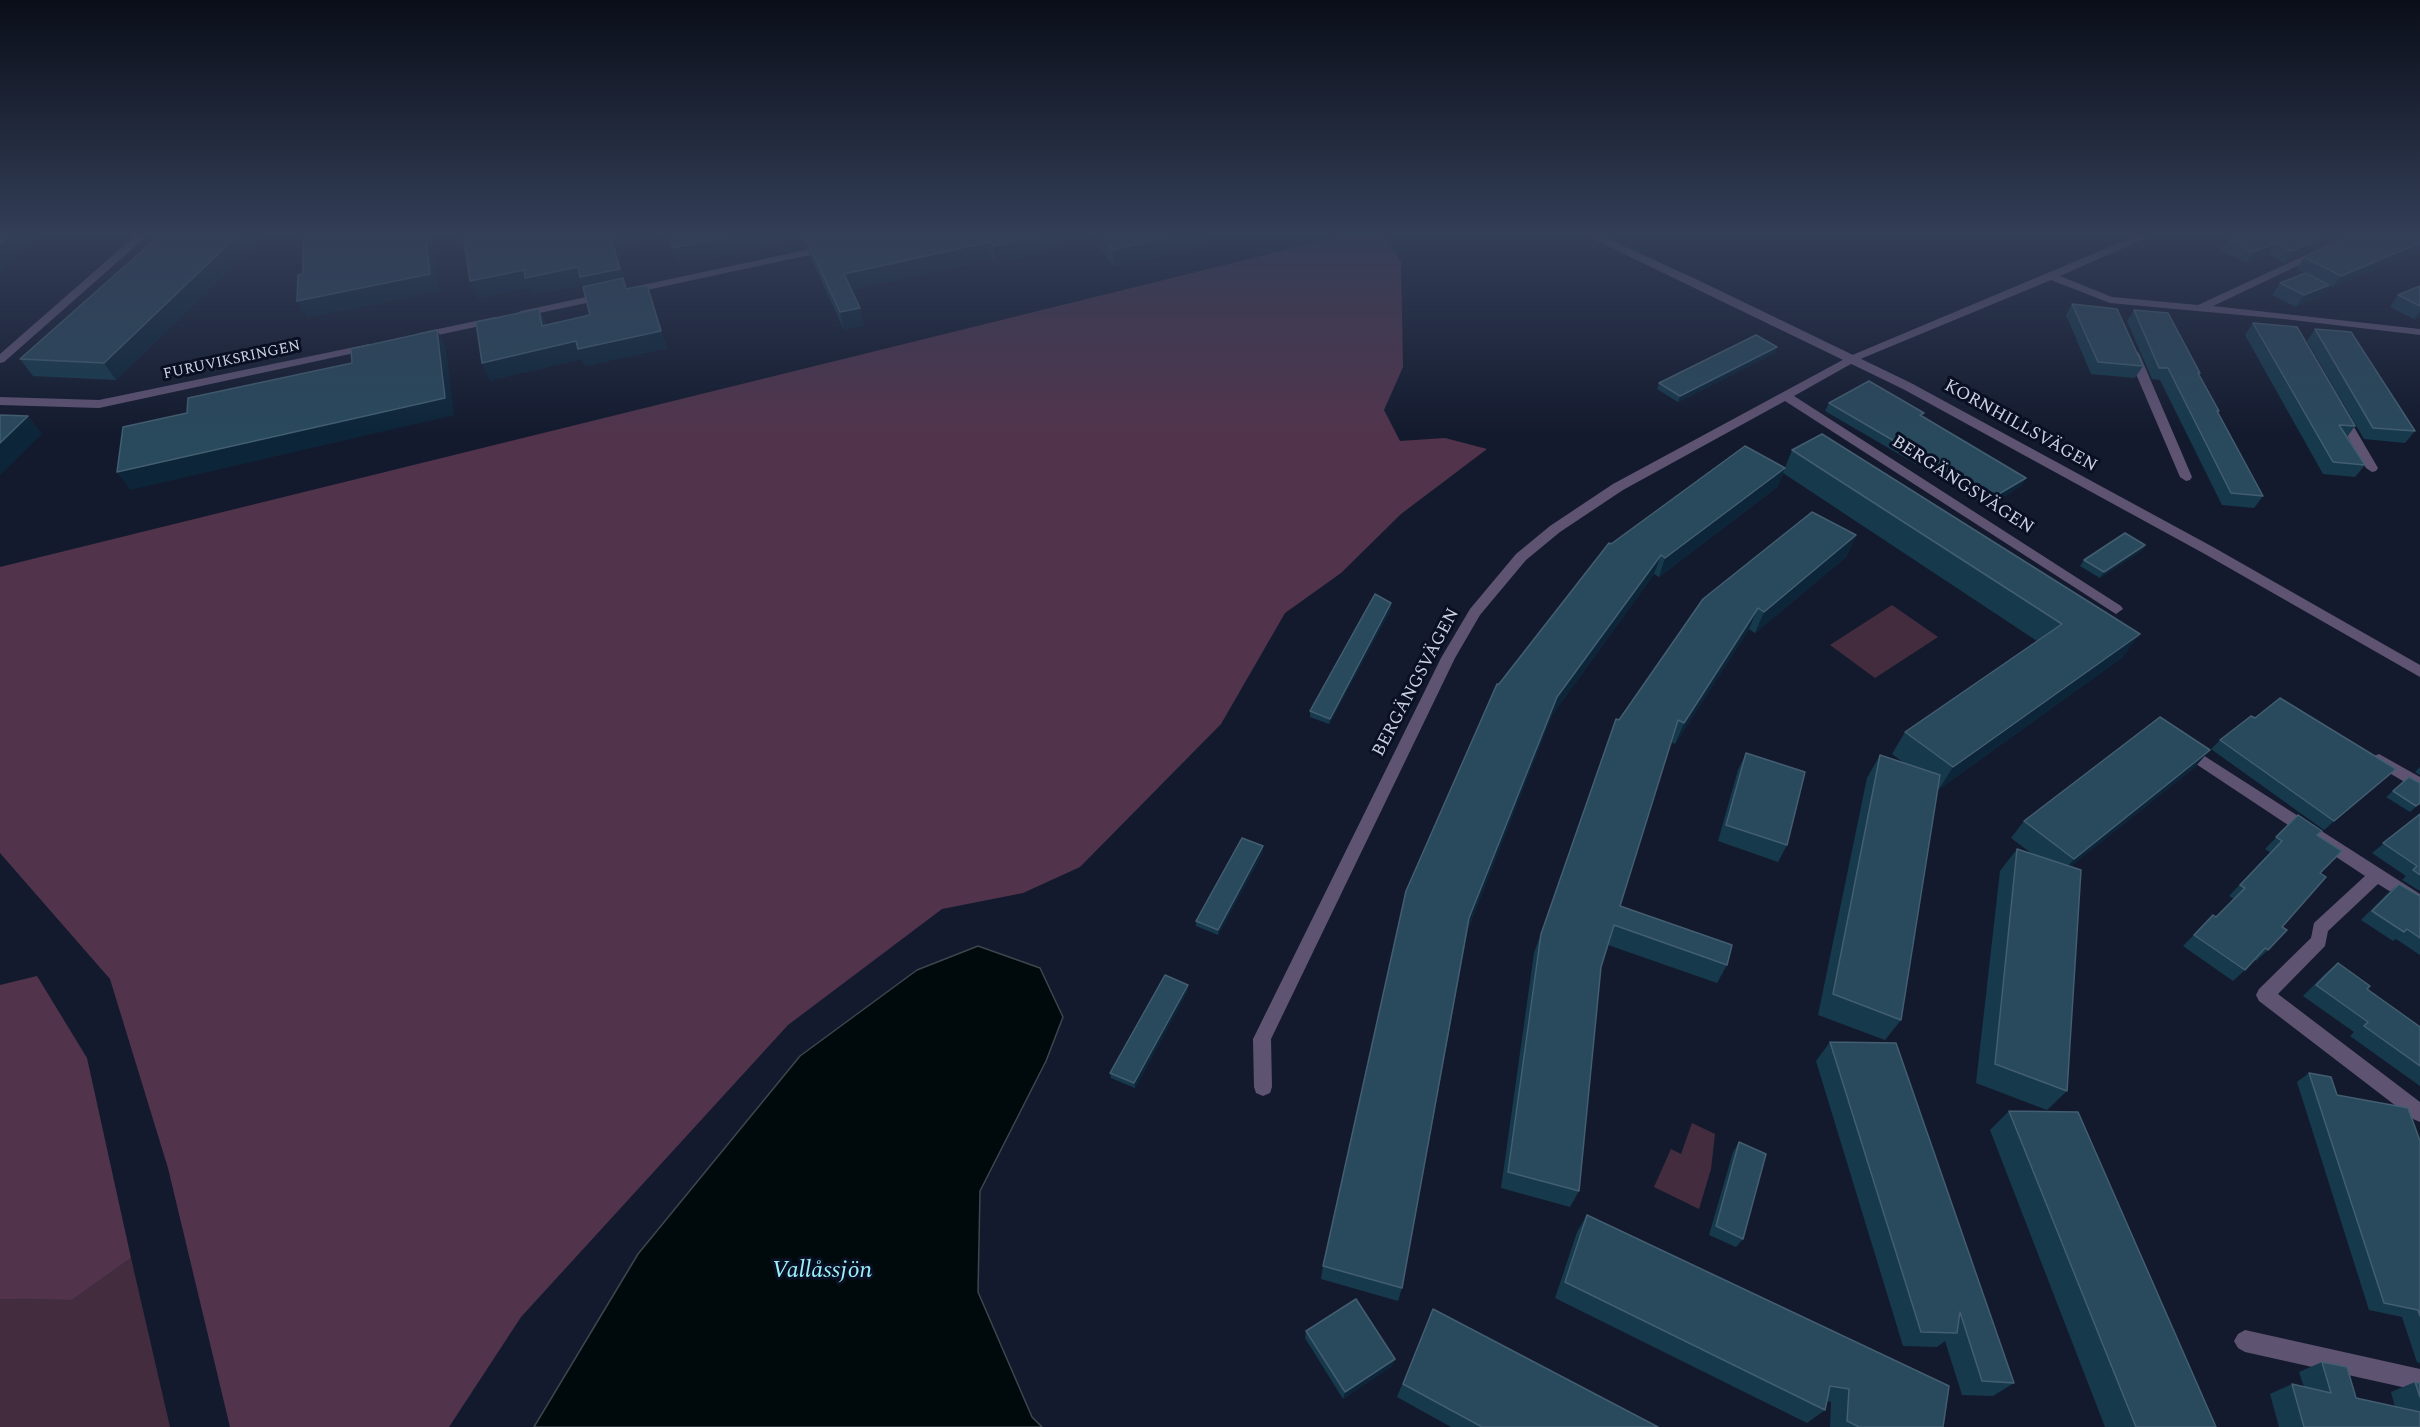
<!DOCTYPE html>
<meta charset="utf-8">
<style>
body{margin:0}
canvas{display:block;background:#131a2e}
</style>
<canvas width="2420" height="1427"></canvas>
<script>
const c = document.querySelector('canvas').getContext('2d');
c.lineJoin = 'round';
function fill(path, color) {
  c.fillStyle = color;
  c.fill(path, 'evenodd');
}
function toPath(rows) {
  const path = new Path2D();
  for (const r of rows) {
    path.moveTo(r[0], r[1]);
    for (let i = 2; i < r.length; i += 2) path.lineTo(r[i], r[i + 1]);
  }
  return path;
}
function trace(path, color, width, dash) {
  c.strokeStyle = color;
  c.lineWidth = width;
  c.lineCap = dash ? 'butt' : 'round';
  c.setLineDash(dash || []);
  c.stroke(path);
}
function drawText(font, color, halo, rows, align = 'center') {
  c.font = font + ' Spectral,serif';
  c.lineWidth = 6;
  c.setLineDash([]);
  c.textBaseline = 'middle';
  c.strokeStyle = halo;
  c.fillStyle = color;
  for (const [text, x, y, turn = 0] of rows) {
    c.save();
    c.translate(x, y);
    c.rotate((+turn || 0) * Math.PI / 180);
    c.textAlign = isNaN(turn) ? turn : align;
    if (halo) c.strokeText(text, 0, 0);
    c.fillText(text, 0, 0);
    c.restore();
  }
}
fill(toPath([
 [1892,605,1938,637,1875,678,1830,645],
 [1692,1123,1715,1134,1711,1169,1699,1209,1654,1187,1671,1149,1681,1154],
 [131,1258,170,1427,0,1427,0,1299,72,1300]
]), '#442c3f');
fill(toPath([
 [1346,235,1383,235,1401,261,1403,367,1384,410,1400,441,1445,438,1487,449,1401,514,1341,573,1285,613,1221,724,1080,867,1023,893,942,909,788,1025,521,1317,449,1427,230,1427,168,1168,110,979,0,853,0,567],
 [37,976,87,1058,131,1258,72,1300,0,1299,0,985]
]), '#51344c');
const water = toPath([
 [978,946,1040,968,1063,1017,1046,1061,980,1191,978,1292,1032,1417,1042,1427,534,1427,638,1254,800,1056,917,970,978,946]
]);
fill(water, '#000a0d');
trace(water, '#3d464c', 1.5);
fill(toPath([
 [136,235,148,235,4,362,0,363,0,354,136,235],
 [2138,235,2153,235,2060,276,2112,297,2198,305,2349,235,2363,235,2213,306,2420,329,2420,335,2284,319,2110,303,2051,280,1858,360,1794,396,2121,606,2123,609,2116,614,1785,401,1623,490,1560,532,1526,560,1480,615,1455,658,1271,1039,1272,1087,1270,1093,1263,1096,1256,1093,1254,1087,1253,1039,1256,1033,1441,658,1470,609,1516,554,1550,526,1613,484,1850,356,2138,235],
 [829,245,833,246,833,250,521,317,515,314,521,311,829,245],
 [495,317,499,318,499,322,419,339,413,336,419,333,495,317],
 [369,344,375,347,373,349,99,408,0,405,0,397,99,400,369,344],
 [2133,350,2139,353,2192,477,2190,480,2186,481,2180,477,2127,353,2133,350],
 [2341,411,2347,415,2378,468,2376,471,2372,472,2366,468,2335,415,2341,411],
 [2195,750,2420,894,2420,910,2378,884,2328,931,2325,946,2278,994,2420,1102,2420,1122,2413,1119,2259,1001,2256,995,2259,989,2311,938,2314,923,2365,876,2190,760,2187,756,2190,752,2195,750],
 [2379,754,2420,777,2420,791,2374,764,2371,760,2374,756,2379,754],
 [2245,1330,2420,1369,2420,1391,2245,1352,2238,1348,2234,1341,2238,1334,2245,1330]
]), '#5f5372');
fill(toPath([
 [1585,235,1600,235,1700,281,1911,383,2213,547,2420,665,2420,677,2203,553,1903,389,1585,235]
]), '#5f5372');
fill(toPath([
 [160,235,263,235,264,237,116,380,33,376,20,359],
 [463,235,1097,235,1045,247,1045,252,995,263,992,259,852,290,864,325,844,330,810,256,808,247,806,247,802,239,678,265,668,236,615,247,627,289,647,285,667,348,585,366,582,359,490,380,482,363,539,309,546,325,590,315,583,284,533,295,529,287,478,298,470,281],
 [1098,235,1208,235,1208,245,1114,267,1099,246],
 [2238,235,2343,235,2284,263,2268,254,2246,263,2221,251,2228,239],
 [2417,252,2333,287,2329,285,2321,296,2296,307,2272,295,2280,283,2305,273,2297,269,2304,257],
 [2420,286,2420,317,2414,319,2390,307,2398,295],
 [2072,304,2143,366,2135,378,2091,374,2066,315],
 [2134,310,2200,373,2199,375,2219,411,2218,412,2263,496,2254,508,2222,505,2160,380,2152,379,2127,321],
 [2253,323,2355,426,2347,437,2365,465,2355,477,2323,474,2245,335],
 [2315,329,2415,431,2405,443,2364,439,2307,341],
 [1777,347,1775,353,1678,402,1657,389,1659,383],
 [1829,403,1922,416,2026,478,2021,486,1988,506,1825,411],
 [1792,450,2123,657,1939,789,1938,789,1901,1020,1885,1040,1818,1015,1867,778,1880,755,1904,763,1892,754,1905,732,2037,641,1783,473,1777,487,1659,577,1654,574,1552,715,1468,929,1402,1288,1398,1301,1321,1279,1323,1266,1499,684,1611,544,1785,468],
 [1856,535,1846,557,1755,633,1749,629,1675,744,1671,742,1620,906,1727,965,1717,983,1608,945,1601,967,1579,1191,1570,1207,1501,1188,1534,953,1616,719,1619,720,1703,599],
 [2145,545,2141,551,2100,578,2080,566,2084,560],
 [1391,603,1391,609,1329,724,1310,717,1310,711],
 [2255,718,2396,769,2324,830,2211,749,2220,740],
 [2210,750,2195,767,2071,866,2067,1091,2047,1110,1976,1083,2000,871,2017,849,2031,853,2011,838,2024,821],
 [1746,753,1787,845,1778,862,1718,841,1738,770],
 [2420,767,2420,775,2415,772],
 [2409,777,2420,803,2410,812,2386,797],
 [2420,814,2420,891,2402,880,2406,876,2372,853],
 [2298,815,2317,835,2320,873,2282,927,2268,950,2256,961,2254,959,2245,970,2233,981,2183,946,2213,915,2216,917,2234,899,2229,896,2270,852,2265,849],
 [1263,852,1218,935,1196,926,1196,921],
 [2399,884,2420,896,2420,955,2396,939,2393,941,2361,920,2388,893],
 [2338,963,2367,989,2420,1027,2420,1086,2350,1036,2354,1032,2303,996,2325,974],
 [1188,985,1188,990,1135,1088,1111,1078,1110,1073],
 [1830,1042,2014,1383,1993,1396,1962,1395,1945,1341,1937,1347,1903,1346,1816,1061],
 [2309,1073,2337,1095,2420,1141,2420,1363,2417,1362,2402,1317,2369,1310,2297,1082],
 [2009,1111,2216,1427,2105,1427,1990,1130],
 [1739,1142,1743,1239,1736,1247,1709,1235,1733,1152],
 [1587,1215,1943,1427,1830,1427,1831,1402,1826,1401,1825,1410,1807,1423,1555,1298,1577,1232],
 [1433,1309,1658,1427,1451,1427,1397,1397],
 [1306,1331,1395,1359,1392,1366,1343,1399,1305,1338],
 [2322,1362,2356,1398,2395,1407,2391,1392,2415,1382,2420,1383,2420,1427,2279,1427,2270,1394,2292,1384,2304,1387,2299,1372]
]), '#16394c');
fill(toPath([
 [10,235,43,235,0,271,0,244],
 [238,235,263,235,264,237,116,380,104,363],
 [426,235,432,235,439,291,307,318,297,301],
 [610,235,668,235,615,247,629,295,587,294,583,284,533,295,529,287,478,298,470,281,524,270,578,267],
 [735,235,801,235,802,239,678,265,673,248],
 [803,235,860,235,806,239,808,247,806,247],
 [1041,235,1097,235,1045,247,1045,252,995,263,993,246],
 [1175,235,1208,235,1208,245,1114,267,1113,250],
 [2326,235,2343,235,2284,263,2292,251],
 [990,242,992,259,848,291,844,274],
 [2275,243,2268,254,2246,263,2253,252],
 [2420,243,2420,248,2417,252,2333,287,2341,276],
 [647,285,667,348,585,366,582,359,490,380,482,363,576,341],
 [2329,285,2321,296,2296,307,2304,295],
 [860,308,864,325,844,330,840,312],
 [539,309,546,326,542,326],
 [2420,312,2420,317,2414,319],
 [437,330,446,347,454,415,130,490,117,472],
 [1777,347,1775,353,1678,402,1680,396],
 [28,416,42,434,0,475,0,443],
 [1785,468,1777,487,1659,577,1665,558],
 [2026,478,2021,486,1988,506,1992,498],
 [1856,535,1846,557,1755,633,1764,612],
 [2145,545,2141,551,2100,578,2104,572],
 [1661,555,1654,574,1552,715,1465,936,1469,918,1557,697],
 [1391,603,1391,609,1329,724,1330,719],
 [1758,608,1749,629,1675,744,1684,723],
 [2140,634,2123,657,1939,789,1953,767],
 [2210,750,2195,767,2060,875,2074,859],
 [2396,769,2386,778,2324,830,2334,821],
 [1263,846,1263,852,1218,935,1218,930],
 [1188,985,1188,990,1135,1088,1134,1083],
 [1395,1359,1392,1366,1343,1399,1345,1392]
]), '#0c2539');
const building = toPath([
 [0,235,10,235,0,244,0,235],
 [160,235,238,235,104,363,20,359,160,235],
 [303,235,426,235,430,274,297,301,298,275,303,274,303,235],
 [463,235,610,235,620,269,580,277,578,267,525,278,524,270,470,281,463,235],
 [668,235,735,235,673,248,668,235],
 [822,235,1041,235,993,246,990,242,844,274,860,308,840,312,806,239,822,235],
 [1102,235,1175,235,1113,250,1102,235],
 [2238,235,2326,235,2292,251,2275,243,2253,252,2228,239,2238,235],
 [2351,235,2415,235,2420,238,2420,243,2341,276,2304,257,2351,235],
 [2306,273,2329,285,2304,295,2280,283,2306,273],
 [623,278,626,289,647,285,661,331,578,349,576,341,482,363,476,322,539,309,542,326,590,315,583,287,623,278],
 [2420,286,2420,306,2398,295,2420,286],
 [2072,304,2117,309,2143,366,2098,362,2072,304],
 [2134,310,2168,313,2200,373,2198,373,2219,411,2217,411,2263,496,2231,493,2168,368,2159,368,2134,310],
 [2253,323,2297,327,2355,426,2339,425,2365,465,2333,462,2253,323],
 [2315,329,2351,332,2415,431,2373,428,2315,329],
 [437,330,445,398,117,472,123,427,187,413,188,398,352,363,351,349,437,330],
 [1756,335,1777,347,1680,396,1659,383,1756,335],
 [1869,381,1924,413,1920,415,2026,478,1992,498,1829,403,1869,381],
 [0,415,28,416,0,443,0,415],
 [1822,434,2140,634,1953,767,1905,732,2062,624,1792,450,1822,434],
 [1745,446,1785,468,1665,558,1661,555,1557,697,1469,918,1402,1288,1323,1266,1406,891,1497,684,1499,684,1609,543,1611,544,1745,446],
 [1812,512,1856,535,1764,612,1758,608,1684,723,1678,720,1620,906,1732,945,1727,965,1614,925,1601,967,1579,1191,1508,1172,1541,934,1616,719,1619,720,1703,599,1812,512],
 [2125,533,2145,545,2104,572,2084,560,2125,533],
 [1375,594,1391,603,1330,719,1310,711,1375,594],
 [2280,698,2396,769,2334,821,2220,740,2251,716,2255,718,2280,698],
 [2160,717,2210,750,2074,859,2024,821,2160,717],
 [1746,753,1805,772,1787,845,1726,825,1746,753],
 [1880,755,1940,775,1901,1020,1833,994,1880,755],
 [2409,777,2420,783,2420,803,2416,806,2393,791,2409,777],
 [2420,814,2420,875,2413,870,2417,866,2383,843,2420,814],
 [2298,815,2322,831,2317,835,2342,851,2320,873,2326,877,2282,927,2287,930,2268,950,2265,948,2245,970,2194,935,2213,915,2216,917,2245,888,2240,885,2282,841,2276,837,2298,815],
 [1242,838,1263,846,1218,930,1196,921,1242,838],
 [2017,849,2081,870,2067,1091,1995,1064,2017,849],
 [2399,884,2420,896,2420,938,2407,929,2404,932,2372,911,2399,884],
 [2338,963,2370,986,2367,989,2420,1027,2420,1066,2364,1026,2368,1022,2316,985,2338,963],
 [1165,975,1188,985,1134,1083,1110,1073,1165,975],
 [1830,1042,1896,1043,2014,1383,1982,1381,1960,1312,1957,1333,1921,1332,1830,1042],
 [2309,1073,2331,1077,2337,1095,2408,1108,2420,1141,2420,1316,2418,1310,2384,1303,2309,1073],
 [2009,1111,2078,1112,2216,1427,2136,1427,2009,1111],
 [1739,1142,1766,1154,1743,1239,1716,1226,1739,1142],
 [1587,1215,1949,1386,1943,1427,1859,1427,1847,1421,1849,1389,1830,1386,1825,1410,1565,1282,1587,1215],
 [1356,1299,1395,1359,1345,1392,1306,1331,1356,1299],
 [1433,1309,1658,1427,1482,1427,1403,1384,1433,1309],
 [2322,1362,2347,1367,2356,1398,2420,1412,2420,1427,2304,1427,2292,1384,2331,1393,2322,1362],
 [2415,1382,2420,1383,2420,1397,2415,1382]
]);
fill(building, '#29495c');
trace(building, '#435e71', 1.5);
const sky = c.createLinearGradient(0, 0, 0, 435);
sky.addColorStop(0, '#0a0e19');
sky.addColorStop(0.54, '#333e57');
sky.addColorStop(1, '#333e5700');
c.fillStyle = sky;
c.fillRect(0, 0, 2420, 435);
drawText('15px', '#ccd2e0', '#0a1024', [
 ["FURUVIKSRINGEN",232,361,-12]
]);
drawText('18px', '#ccd2e0', '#0a1024', [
 ["KORNHILLSVÄGEN",2020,427,29],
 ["BERGÄNGSVÄGEN",1962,486,33],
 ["BERGÄNGSVÄGEN",1417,683,-62]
]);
drawText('italic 24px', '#9bf1fb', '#0a1024', [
 ["Vallåssjön",822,1272]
]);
</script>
